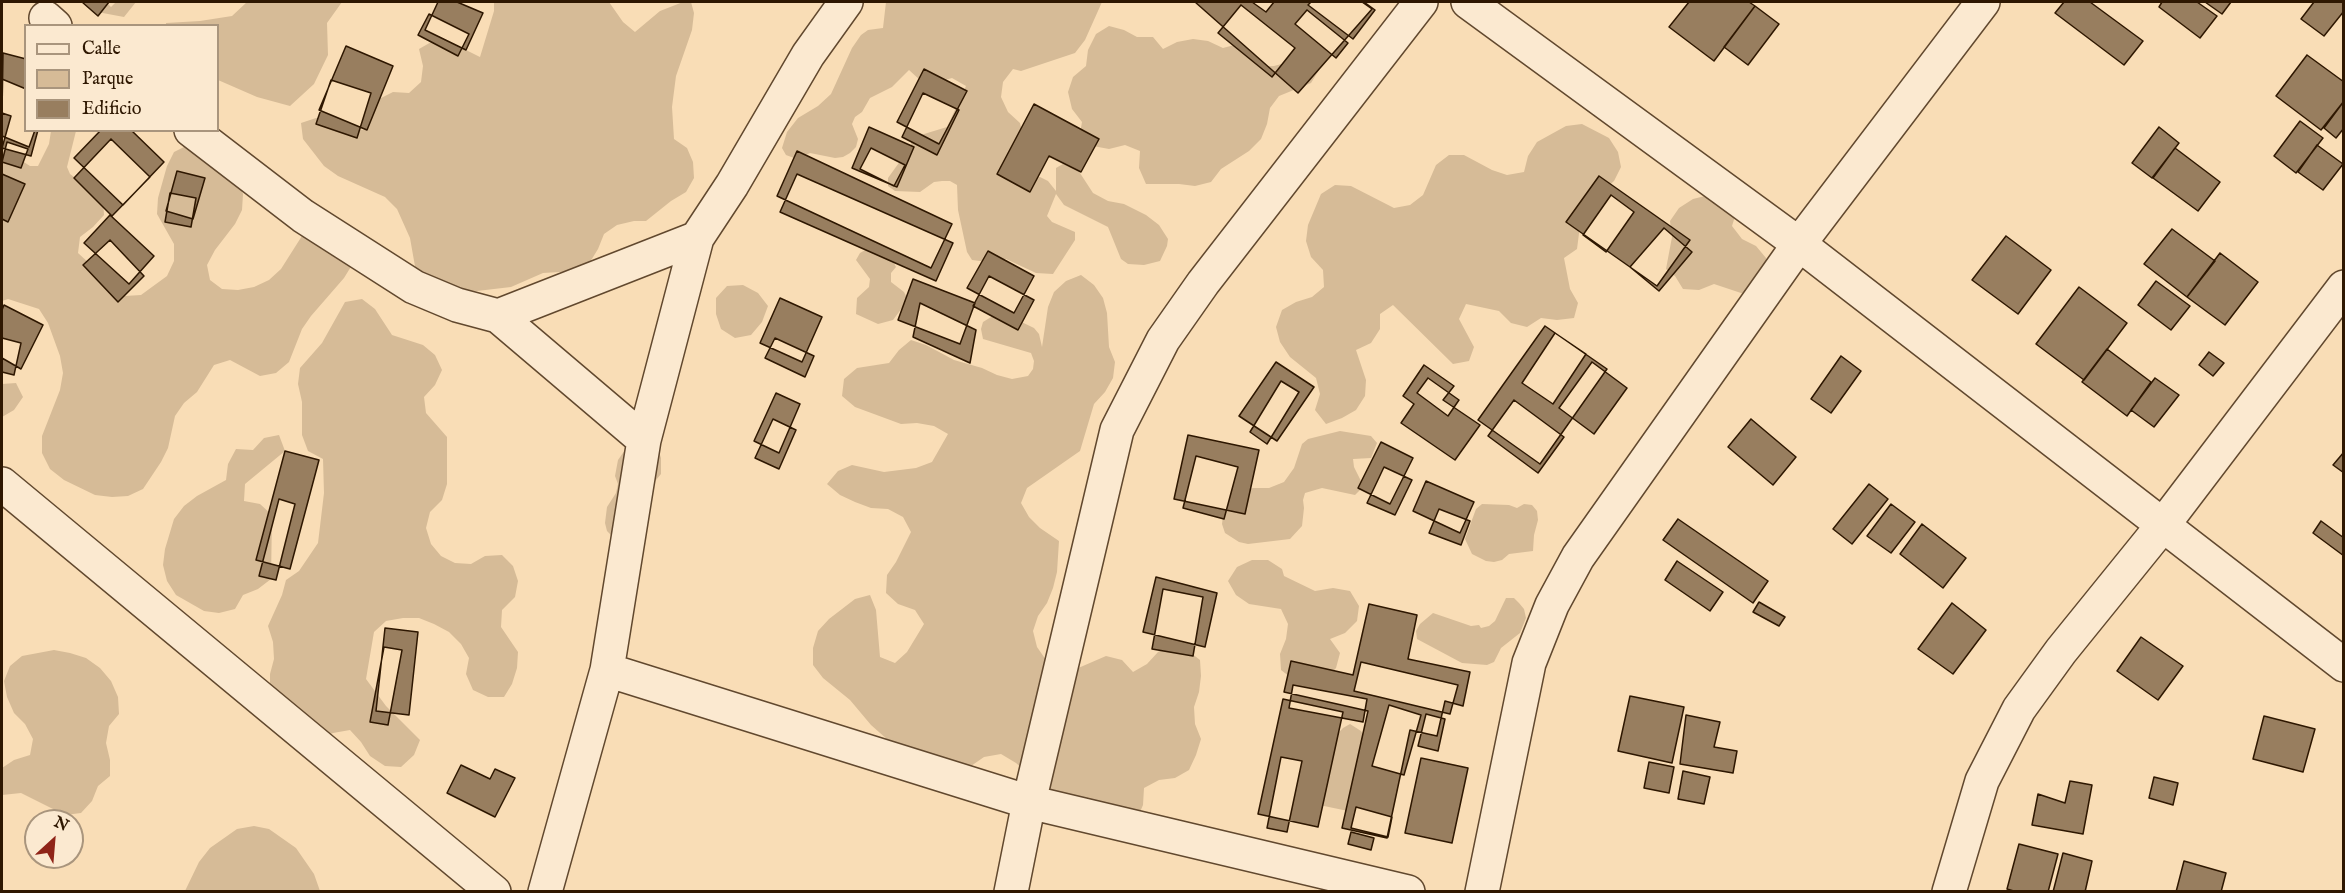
<!DOCTYPE html>
<style>
body{margin:0}
#map{position:relative;width:2345px;height:893px;overflow:hidden;background:#f9ddb6;font-family:"IM FELL English",serif}
canvas{display:block}
.frame{position:absolute;inset:0;border:3px solid #2e1701;pointer-events:none}
.legend{position:absolute;left:24px;top:24px;width:195px;height:108px;box-sizing:border-box;background:#fbe9d0;border:2px solid #a9957d;margin:0;padding:8px 10px;list-style:none;font-size:18px;color:#2e1701}
.legend li{display:flex;align-items:center;gap:12px;height:30px}
.legend b{width:30px;border:2px solid #a9957d}
.north{position:absolute;left:24px;top:809px;width:60px;height:60px;box-sizing:border-box;background:#fbe9d0;border:2px solid #a9957d;border-radius:50%;rotate:26deg;font-size:16px;font-weight:700;line-height:24px;text-align:center;color:#2e1701}
.north::after{content:'';display:block;margin:auto;width:21px;height:27px;background:#8f2418;clip-path:polygon(50% 0,100% 100%,50% 72%,0 100%)}
</style>
<div id="map">
<canvas width="2345" height="893"></canvas>
<div class="frame"></div>
<ul class="legend">
<li><b style="height:8px;background:#fbe9d0"></b>Calle</li>
<li><b style="height:16px;background:#d6bb97"></b>Parque</li>
<li><b style="height:16px;background:#987e5f"></b>Edificio</li>
</ul>
<div class="north">N</div>
</div>
<script>
const c = document.querySelector('canvas').getContext('2d');
c.lineJoin = 'round';
function fill(path, color) {
  c.fillStyle = color;
  c.fill(path, 'evenodd');
}
function toPath(rows) {
  const path = new Path2D();
  for (const r of rows) {
    path.moveTo(r[0], r[1]);
    for (let i = 2; i < r.length; i += 2) path.lineTo(r[i], r[i + 1]);
  }
  return path;
}
function trace(path, color, width, dash) {
  c.strokeStyle = color;
  c.lineWidth = width;
  c.lineCap = dash ? 'butt' : 'round';
  c.setLineDash(dash || []);
  c.stroke(path);
}
fill(toPath([
 [82,2,106,2,111,7,116,2,136,2,124,17,92,11],
 [247,2,342,2,327,23,328,55,314,84,290,106,257,97,218,80,218,26,166,25,166,23,200,21,232,16],
 [494,2,609,2,623,22,635,32,660,11,683,2,691,2,694,13,692,30,676,76,672,107,674,139,687,148,693,162,694,178,686,192,671,201,646,221,634,221,617,225,604,234,598,249,590,262,576,271,543,273,511,287,477,291,459,290,416,272,410,238,397,209,385,197,338,176,324,166,303,139,301,123,316,118,332,121,347,129,367,130,379,99,393,92,409,93,421,82,423,66,419,49,433,41,466,50,480,57,494,11],
 [886,2,1102,2,1085,40,1075,53,1021,71,1013,69,1003,82,1001,97,1008,112,1020,123,1033,178,1040,177,1048,181,1056,191,1056,168,1063,164,1078,170,1093,193,1108,201,1124,204,1146,215,1159,225,1168,239,1167,246,1160,261,1144,265,1128,264,1121,259,1108,227,1064,205,1056,194,1047,216,1052,222,1075,232,1075,240,1053,274,1036,273,1006,259,980,261,972,260,967,252,958,210,957,185,950,181,942,181,934,182,920,192,895,191,888,186,888,178,911,146,911,138,947,127,966,86,952,78,945,80,921,81,909,70,892,87,870,98,862,112,855,117,852,124,858,139,856,147,850,153,843,157,835,158,810,153,802,157,794,158,786,155,782,148,787,132,798,118,818,106,831,94,852,48,861,35,868,30,883,28],
 [1109,26,1124,30,1137,37,1153,37,1163,49,1177,42,1193,39,1208,41,1223,48,1238,44,1251,52,1259,67,1274,66,1315,55,1319,70,1311,83,1279,96,1270,108,1267,124,1261,139,1249,151,1221,169,1211,182,1195,186,1179,184,1146,184,1139,168,1140,151,1125,145,1109,149,1093,146,1079,139,1082,122,1072,109,1068,92,1073,77,1086,66,1088,50,1096,34],
 [1582,124,1609,138,1618,152,1621,167,1614,181,1589,204,1581,218,1577,249,1564,258,1570,289,1578,303,1574,318,1557,320,1541,318,1527,327,1511,323,1499,311,1466,304,1459,319,1474,347,1469,361,1453,364,1393,305,1380,314,1380,329,1371,343,1356,350,1366,380,1365,396,1356,410,1342,418,1326,424,1315,410,1320,394,1316,378,1290,357,1280,342,1276,327,1282,310,1296,302,1312,297,1324,287,1323,270,1311,257,1306,241,1308,225,1321,194,1335,185,1351,186,1394,208,1410,205,1423,195,1436,165,1449,155,1464,155,1492,170,1507,175,1524,172,1528,156,1537,142,1566,126],
 [51,131,76,131,67,167,70,174,103,199,104,215,93,227,80,237,78,253,125,296,141,295,167,276,174,261,174,244,157,214,158,198,167,166,174,152,188,145,238,179,243,194,242,210,235,224,215,250,207,265,210,280,222,289,238,290,254,287,269,280,281,269,307,228,352,265,344,278,311,316,302,329,289,362,276,373,260,376,230,360,214,365,197,392,184,403,175,416,168,448,161,462,143,489,128,496,112,497,95,495,64,480,50,469,42,453,42,436,60,390,63,373,60,356,48,323,39,309,8,299,2,301,2,148,30,166,38,166,49,144],
 [1709,195,1737,210,1732,226,1742,239,1756,246,1766,258,1769,274,1744,294,1714,284,1699,290,1683,289,1675,276,1666,269,1672,237,1670,221,1679,208,1693,199],
 [867,249,891,257,896,267,891,273,891,282,904,292,908,300,893,320,878,324,856,314,857,298,869,287,870,279,856,260,860,253],
 [1081,275,1094,285,1103,298,1107,313,1109,347,1115,362,1113,378,1105,392,1094,404,1080,451,1027,488,1021,503,1029,517,1040,528,1059,541,1057,572,1053,588,1047,603,1038,616,1033,631,1037,647,1046,660,1076,669,1106,656,1122,660,1133,672,1147,664,1158,652,1172,644,1187,650,1200,660,1201,676,1199,692,1194,707,1195,724,1201,739,1196,755,1189,770,1175,778,1159,780,1144,788,1143,805,1137,819,1090,829,1016,763,1001,754,984,757,971,766,956,773,897,748,871,725,850,700,823,678,813,665,813,648,818,631,829,619,855,599,870,595,876,610,880,657,895,663,907,652,924,624,915,610,898,604,886,593,887,575,896,562,911,532,903,517,888,509,871,508,855,502,840,495,827,484,838,471,852,465,884,472,916,468,932,462,948,434,934,426,917,423,901,424,855,407,842,396,844,379,857,368,889,363,899,350,911,340,926,345,954,360,982,368,997,375,1012,379,1028,376,1033,369,1034,361,1031,353,983,339,981,329,983,322,996,314,1005,314,1034,328,1039,334,1042,347,1048,307,1054,292,1066,281],
 [743,285,758,293,768,306,762,322,751,335,735,338,721,329,716,314,716,298,727,286],
 [362,299,375,309,392,335,423,345,435,355,442,370,435,385,424,397,426,413,447,437,447,484,442,500,430,512,426,528,431,544,441,556,455,563,471,564,485,556,502,555,513,566,518,581,515,597,502,610,501,627,518,652,517,668,512,684,504,697,488,697,473,690,466,674,469,658,461,644,449,632,434,624,419,618,403,618,386,621,374,632,366,679,386,706,420,740,414,755,401,767,385,766,370,756,361,742,350,730,333,733,318,739,270,691,270,674,274,659,273,642,268,626,282,595,286,580,299,571,318,543,324,493,323,459,308,451,302,435,302,402,298,384,300,368,322,343,345,302],
 [16,383,23,397,14,410,2,417,2,384],
 [1340,431,1371,436,1377,443,1371,458,1353,459,1354,467,1361,481,1361,489,1355,495,1322,488,1305,493,1303,500,1304,508,1302,526,1290,539,1248,544,1239,542,1225,533,1222,524,1223,516,1227,508,1245,490,1253,488,1269,488,1284,482,1294,468,1302,444,1308,439],
 [279,435,285,451,245,484,244,501,260,504,272,515,271,579,258,589,243,595,235,609,219,613,204,611,176,595,167,581,163,565,165,549,174,519,184,506,197,496,226,480,228,464,236,449,253,450,264,438],
 [656,443,661,458,661,474,651,486,649,518,643,533,613,537,607,531,605,523,607,507,616,493,618,484,615,476,618,460,627,447],
 [1482,504,1509,505,1517,508,1524,504,1532,505,1537,511,1538,520,1534,535,1533,551,1509,554,1502,560,1494,562,1486,561,1472,554,1465,539,1476,509],
 [1252,560,1268,560,1282,569,1284,576,1315,591,1333,588,1350,591,1359,606,1357,621,1345,633,1330,639,1340,653,1336,668,1325,681,1294,680,1281,670,1280,654,1286,639,1288,624,1281,609,1249,604,1236,595,1228,581,1237,567],
 [1506,598,1514,598,1519,603,1524,609,1526,618,1520,633,1501,648,1494,662,1487,665,1462,663,1417,639,1416,631,1420,624,1433,613,1471,626,1479,625,1481,628,1489,626,1495,621],
 [54,650,70,653,86,658,100,668,111,681,118,697,119,714,109,726,106,743,110,760,110,776,98,786,92,801,81,813,65,815,21,793,2,795,2,768,14,760,30,755,33,739,25,724,14,713,7,697,4,681,10,666,22,656],
 [1350,724,1361,731,1365,738,1348,811,1324,806,1316,807,1326,746,1343,728],
 [254,826,269,829,296,848,314,874,320,891,185,891,199,862,210,848,237,829]
]), '#d6bb97');
const building = toPath([
 [82,2,109,2,98,16,82,2],
 [438,2,457,2,483,13,466,50,425,30,438,2],
 [1195,2,1362,2,1372,9,1298,93,1195,2],
 [1252,2,1274,2,1266,12,1252,2],
 [1311,2,1364,2,1375,10,1353,39,1308,5,1311,2],
 [1689,2,1749,2,1755,6,1714,61,1669,27,1689,2],
 [2064,2,2090,2,2143,41,2124,65,2055,13,2064,2],
 [2162,2,2197,2,2217,16,2200,38,2159,7,2162,2],
 [2205,2,2231,2,2222,14,2205,2],
 [2314,2,2344,2,2344,11,2324,36,2301,19,2314,2],
 [1241,5,1295,48,1272,77,1218,33,1241,5],
 [1755,6,1779,24,1748,65,1724,47,1755,6],
 [1307,10,1348,43,1336,58,1295,24,1307,10],
 [429,14,469,34,458,56,418,35,429,14],
 [346,46,393,66,367,130,319,110,346,46],
 [3,53,26,59,26,130,38,130,31,156,2,148,11,116,2,113,3,53],
 [2307,55,2344,82,2344,101,2321,130,2276,96,2307,55],
 [924,69,967,91,939,144,897,122,924,69],
 [2,79,26,89,26,130,35,130,29,147,2,136,2,79],
 [331,80,371,93,357,138,316,124,331,80],
 [923,93,959,110,937,155,902,137,923,93],
 [2344,101,2344,128,2336,138,2324,128,2344,101],
 [1034,104,1099,139,1081,172,1049,156,1030,192,997,174,1034,104],
 [2300,121,2323,138,2296,173,2274,156,2300,121],
 [869,127,914,147,897,187,852,168,869,127],
 [2159,127,2179,143,2152,178,2132,163,2159,127],
 [101,130,131,130,164,162,123,205,74,158,101,130],
 [111,139,150,177,112,216,74,178,111,139],
 [7,142,28,149,21,168,2,162,7,142],
 [2317,145,2343,164,2323,190,2298,172,2317,145],
 [871,148,905,165,894,186,860,169,871,148],
 [2175,148,2220,182,2198,211,2153,178,2175,148],
 [797,151,952,224,931,268,777,196,797,151],
 [177,171,205,178,193,219,166,211,177,171],
 [2,174,25,184,8,222,2,219,2,174],
 [797,174,953,243,936,281,780,212,797,174],
 [1599,176,1690,240,1657,286,1566,222,1599,176],
 [170,193,196,198,191,227,165,222,170,193],
 [1611,195,1634,212,1606,252,1583,235,1611,195],
 [110,215,154,256,129,284,84,243,110,215],
 [1664,228,1692,252,1659,291,1630,267,1664,228],
 [2172,229,2215,261,2187,297,2144,264,2172,229],
 [2006,236,2051,270,2018,314,1972,280,2006,236],
 [110,240,144,276,118,302,83,265,110,240],
 [988,251,1034,276,1014,313,967,288,988,251],
 [2220,253,2258,282,2225,325,2187,297,2220,253],
 [989,276,1034,300,1018,330,973,306,989,276],
 [913,279,975,303,960,344,898,320,913,279],
 [2156,281,2190,306,2171,330,2138,305,2156,281],
 [2079,287,2127,323,2084,380,2036,344,2079,287],
 [780,298,822,317,802,362,760,343,780,298],
 [920,303,976,330,970,363,913,337,920,303],
 [4,305,43,325,21,369,2,358,2,310,4,305],
 [1545,326,1607,369,1540,464,1478,420,1545,326],
 [1555,333,1586,354,1553,404,1522,383,1555,333],
 [2,338,21,343,14,375,2,372,2,338],
 [775,338,814,356,805,377,765,358,775,338],
 [2107,349,2151,382,2127,416,2082,382,2107,349],
 [2209,352,2224,363,2213,376,2199,365,2209,352],
 [1841,356,1861,371,1831,413,1811,399,1841,356],
 [1276,362,1314,387,1277,441,1239,416,1276,362],
 [1592,362,1627,388,1594,434,1559,408,1592,362],
 [1424,365,1454,386,1443,400,1480,425,1455,460,1401,423,1414,404,1403,396,1424,365],
 [1428,378,1459,400,1448,416,1417,393,1428,378],
 [2155,378,2179,395,2154,427,2131,410,2155,378],
 [1281,381,1299,392,1267,444,1250,432,1281,381],
 [776,393,800,404,779,453,754,441,776,393],
 [1514,400,1564,437,1538,473,1488,436,1514,400],
 [773,419,796,430,779,469,755,458,773,419],
 [1751,419,1796,457,1773,485,1728,447,1751,419],
 [1188,435,1259,450,1245,514,1174,499,1188,435],
 [1381,442,1413,458,1390,504,1358,488,1381,442],
 [285,451,319,460,290,569,256,560,285,451],
 [2344,452,2344,473,2333,465,2344,452],
 [1196,456,1238,467,1224,519,1183,508,1196,456],
 [1384,467,1412,480,1395,515,1367,503,1384,467],
 [1426,481,1474,502,1460,533,1413,511,1426,481],
 [1869,484,1888,499,1852,544,1833,529,1869,484],
 [279,499,295,504,276,580,259,576,279,499],
 [1891,504,1915,522,1891,553,1867,536,1891,504],
 [1439,509,1470,521,1461,545,1429,533,1439,509],
 [1678,519,1768,581,1753,603,1663,540,1678,519],
 [2321,521,2344,538,2344,556,2313,533,2321,521],
 [1922,524,1966,558,1943,588,1900,554,1922,524],
 [1677,561,1723,592,1710,611,1665,580,1677,561],
 [1156,577,1217,593,1205,647,1143,632,1156,577],
 [1163,589,1203,597,1193,656,1152,649,1163,589],
 [1759,602,1785,617,1779,626,1753,612,1759,602],
 [1952,603,1986,630,1953,674,1918,649,1952,603],
 [1369,604,1417,615,1408,659,1470,672,1463,706,1445,701,1437,736,1410,730,1387,838,1342,828,1368,711,1284,692,1291,661,1353,675,1369,604],
 [385,628,418,632,409,715,376,711,385,628],
 [2141,637,2183,666,2158,700,2117,671,2141,637],
 [384,647,402,650,388,725,370,722,384,647],
 [1361,662,1458,685,1450,714,1354,691,1361,662],
 [1293,685,1367,699,1363,722,1289,708,1293,685],
 [1630,696,1684,707,1672,763,1618,751,1630,696],
 [1283,699,1343,712,1318,827,1258,814,1283,699],
 [1389,705,1421,715,1404,775,1372,766,1389,705],
 [1426,714,1445,719,1438,751,1418,746,1426,714],
 [1686,715,1720,722,1714,747,1737,751,1733,773,1680,764,1686,715],
 [2264,716,2315,729,2303,772,2253,759,2264,716],
 [1281,757,1302,761,1287,832,1267,828,1281,757],
 [1421,758,1468,768,1452,843,1405,833,1421,758],
 [1649,762,1674,767,1669,793,1644,788,1649,762],
 [461,765,490,779,495,769,515,778,495,817,447,793,461,765],
 [1683,771,1710,777,1704,804,1678,799,1683,771],
 [2154,777,2178,783,2173,805,2149,798,2154,777],
 [2070,781,2092,785,2083,834,2032,825,2038,794,2065,803,2070,781],
 [1356,807,1392,817,1388,837,1351,828,1356,807],
 [1351,832,1374,838,1371,850,1348,844,1351,832],
 [2019,844,2058,854,2048,892,2017,892,2007,889,2019,844],
 [2063,853,2092,861,2085,892,2053,892,2063,853],
 [2184,861,2226,873,2221,892,2176,892,2184,861]
]);
fill(building, '#987e5f');
trace(building, '#2e1701', 1.5);
const street = toPath([
 [1468,2,1799,244,2344,665],
 [46,18,55,26],
 [191,130,303,216,414,287,457,305,498,316,697,238],
 [498,316,644,440],
 [2,484,494,892],
 [607,670,1029,802,1408,892],
 [545,892,607,670,644,440,697,238,732,185,808,55,846,2],
 [1011,892,1029,802,1117,430,1163,340,1203,283,1421,2],
 [1482,892,1529,663,1552,605,1578,557,1799,244,1983,2],
 [1949,892,1982,781,2019,709,2061,651,2163,525,2344,287]
]);
trace(street, '#61482e', 36);
trace(street, '#fbe9d0', 33);
</script>
